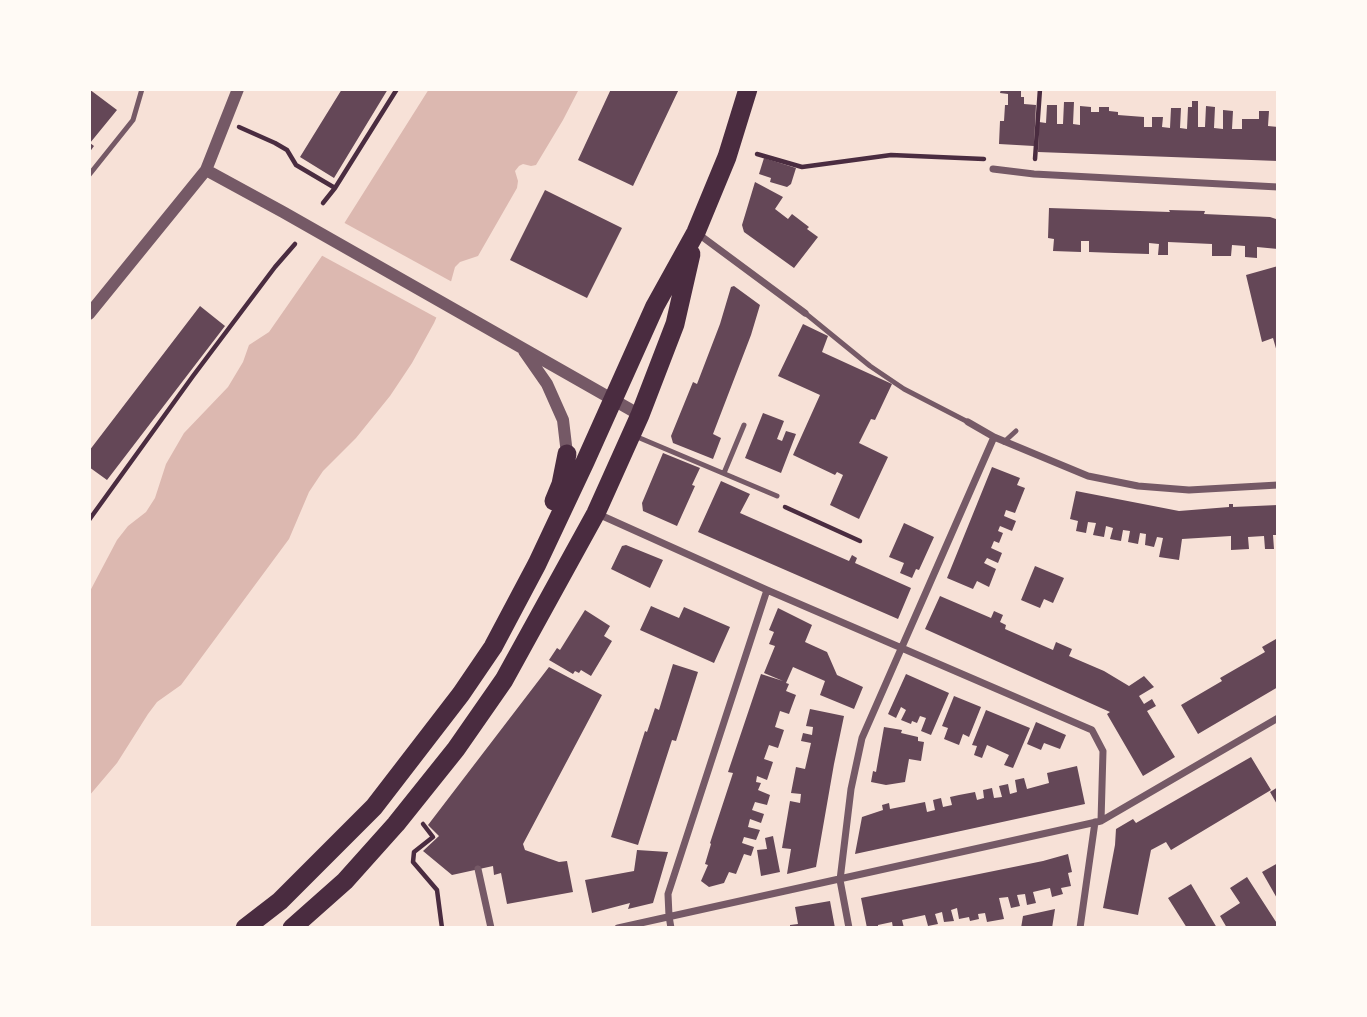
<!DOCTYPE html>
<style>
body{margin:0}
#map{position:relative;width:1367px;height:1017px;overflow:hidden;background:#f7e1d7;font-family:"Sofia Sans Condensed",sans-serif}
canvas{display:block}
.frame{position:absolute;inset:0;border:91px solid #fffaf5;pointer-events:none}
</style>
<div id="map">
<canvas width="1367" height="1017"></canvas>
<div class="frame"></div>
</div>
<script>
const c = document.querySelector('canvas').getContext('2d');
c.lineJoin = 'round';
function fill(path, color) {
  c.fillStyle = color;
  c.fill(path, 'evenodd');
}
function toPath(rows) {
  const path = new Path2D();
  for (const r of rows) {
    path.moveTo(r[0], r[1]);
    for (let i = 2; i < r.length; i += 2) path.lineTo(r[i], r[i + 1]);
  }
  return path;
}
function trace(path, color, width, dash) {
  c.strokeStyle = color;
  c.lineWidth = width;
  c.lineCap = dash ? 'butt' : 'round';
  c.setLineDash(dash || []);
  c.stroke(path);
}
fill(toPath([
 [429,89,579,89,563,120,536,165,531,166,523,164,519,166,515,171,518,181,517,188,478,256,460,262,455,267,449,289,434,323,412,363,390,396,356,438,323,471,309,492,289,539,181,685,157,702,148,714,117,763,89,796,89,593,117,540,128,526,146,512,155,498,166,464,184,433,228,387,243,362,249,345,269,332,340,230]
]), '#dcb8b0');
fill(toPath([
 [341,221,454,283,439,319,319,254]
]), '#f7e1d7');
fill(toPath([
 [89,89,117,110,90,143,94,146,89,153],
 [342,89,388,89,334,178,300,157],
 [611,89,679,89,633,186,578,160],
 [1001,89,1021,89,1021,97,1024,97,1024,104,1036,105,1034,146,999,144,1000,121,1004,121,1005,105,1008,105,1008,94,1000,93],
 [1192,101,1198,101,1198,127,1205,127,1206,106,1215,107,1214,128,1223,129,1223,110,1233,111,1232,129,1242,129,1242,119,1259,119,1259,111,1269,111,1268,126,1278,127,1278,161,1038,152,1039,122,1046,123,1047,105,1057,105,1057,124,1063,124,1064,102,1074,102,1073,124,1080,125,1080,106,1091,107,1091,112,1099,112,1099,107,1109,107,1109,111,1118,112,1118,115,1144,117,1144,127,1152,127,1152,117,1163,117,1162,127,1170,128,1171,108,1181,108,1180,128,1187,129,1188,107,1192,107],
 [764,158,796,168,791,184,787,187,770,182,771,178,759,174],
 [755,182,783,197,775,209,788,219,792,214,809,227,807,229,818,237,794,268,744,232,742,225],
 [545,190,622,228,587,298,510,260],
 [1049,208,1170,212,1169,210,1205,211,1204,214,1270,217,1276,219,1278,228,1278,249,1257,247,1257,258,1245,257,1245,246,1232,245,1231,256,1212,256,1212,244,1168,242,1168,255,1158,255,1159,244,1149,243,1149,254,1115,253,1089,252,1089,241,1081,241,1081,252,1053,251,1054,239,1048,238],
 [1278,266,1278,352,1277,352,1273,338,1262,342,1246,275],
 [734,286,760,305,751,335,713,434,721,438,713,459,673,443,671,436,693,382,697,384,720,324,731,287],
 [200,306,225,326,107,480,89,467,89,451],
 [803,324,828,336,822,352,892,384,875,420,871,419,859,443,888,457,859,519,830,505,843,475,837,472,835,475,793,455,820,395,778,376],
 [763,413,784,421,777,439,782,441,786,431,796,434,781,473,745,458],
 [663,453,700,468,692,485,695,486,677,526,643,511,642,503],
 [992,467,1020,478,1017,485,1025,488,1015,513,1006,510,1004,516,1016,521,1012,531,1000,526,998,531,1003,533,999,543,994,541,991,548,1002,553,998,563,987,558,984,563,996,569,989,587,977,581,973,589,947,578],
 [721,481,750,494,740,513,849,561,852,555,857,558,855,563,911,588,898,619,698,532],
 [1076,491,1179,511,1229,507,1229,504,1233,504,1233,507,1278,505,1278,535,1273,535,1274,549,1265,549,1264,536,1248,537,1249,549,1231,550,1231,536,1182,539,1179,560,1159,557,1163,538,1157,537,1154,547,1145,545,1146,534,1140,533,1138,544,1128,542,1130,531,1123,530,1121,541,1110,539,1113,528,1106,526,1104,537,1093,535,1096,523,1088,522,1086,533,1076,531,1078,521,1070,519],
 [904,523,934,537,919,570,916,569,912,578,900,573,904,563,889,557],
 [626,545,663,560,650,588,611,569,622,546],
 [1035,566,1064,578,1053,603,1044,599,1040,608,1021,600],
 [940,596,991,618,994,611,1003,615,1000,622,1006,625,1005,629,1053,650,1056,642,1072,649,1069,656,1104,671,1129,686,1144,676,1154,687,1139,696,1144,704,1152,699,1156,706,1147,711,1175,757,1143,776,1107,714,1110,712,925,629],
 [651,606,679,618,684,607,730,627,714,663,640,630],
 [778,608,812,625,805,642,827,652,837,675,863,687,854,709,820,695,825,681,793,667,786,683,789,684,786,691,796,695,789,714,780,711,775,727,784,730,778,748,769,745,764,759,773,762,767,780,757,776,756,782,761,783,758,790,770,795,767,805,755,802,752,810,764,814,761,823,750,819,748,827,760,830,756,840,744,837,742,843,754,847,751,856,744,854,736,874,729,872,724,883,709,887,701,881,708,865,705,864,711,844,710,843,733,773,728,772,761,674,783,681,764,673,775,646,769,644,774,632,769,630],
 [585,610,610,626,604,636,612,641,591,676,581,670,579,673,575,671,573,674,549,660,557,648,560,650],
 [1276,639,1278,642,1278,687,1198,734,1181,705,1222,681,1220,678,1265,652,1262,647],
 [673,664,698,672,676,741,672,740,638,845,611,837,645,731,647,732,655,708,659,710],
 [549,667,602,695,523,844,525,850,559,862,567,861,573,892,507,904,501,873,494,875,493,866,452,875,423,851,439,836,428,825],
 [906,674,949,693,931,735,921,731,926,718,920,716,917,723,912,721,911,724,901,720,906,710,901,707,896,718,888,714],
 [954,696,981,707,969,737,963,734,959,745,944,739,948,728,942,726],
 [810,709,844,716,834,764,816,867,787,874,791,849,782,848,790,801,800,803,801,794,791,793,796,767,805,769,811,743,801,741,803,733,812,735,813,727,806,726],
 [986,710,1030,728,1013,768,1004,765,1009,755,987,745,982,758,974,755,977,746,972,745],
 [1036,722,1066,735,1060,749,1044,743,1041,750,1027,744],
 [884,727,902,730,901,733,918,737,918,741,924,742,921,761,909,759,905,782,886,785,871,782,873,771,876,772],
 [1251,757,1271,790,1171,850,1166,842,1151,850,1138,915,1103,908,1115,845,1116,829,1133,819,1136,823],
 [1077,766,1085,804,855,854,862,817,883,810,882,805,889,803,890,809,925,802,927,812,935,810,933,800,941,798,943,807,952,805,950,797,959,795,975,792,977,800,984,798,983,790,992,788,994,798,1002,797,999,786,1008,784,1010,794,1017,792,1015,780,1024,778,1027,789,1049,783,1047,773],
 [1278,787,1278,806,1270,792],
 [773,836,780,872,761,876,757,850,767,849,765,838],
 [637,850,668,852,653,903,628,909,630,903,592,913,585,880,634,871],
 [1068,854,1072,872,1068,873,1071,886,1061,888,1063,894,1052,897,1050,888,1033,892,1036,903,1027,905,1025,894,1017,895,1020,906,1011,908,1008,897,999,898,1004,919,987,922,985,913,978,914,979,919,970,921,969,917,959,919,957,908,951,910,954,921,944,922,942,912,935,914,938,924,928,926,925,915,902,920,904,928,893,928,892,922,878,925,878,928,867,928,861,898,1043,861],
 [1278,863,1278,900,1262,872],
 [1247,877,1278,925,1276,928,1227,928,1220,916,1240,903,1230,888],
 [1191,884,1217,928,1187,928,1168,898],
 [830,901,835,928,790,928,790,925,798,924,795,907],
 [1055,909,1052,928,1021,928,1023,916]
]), '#644757');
trace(toPath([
 [239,127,275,143,287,150,296,165,335,188],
 [757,154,802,167,891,155,984,159],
 [1035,159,1040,89],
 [323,203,335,188,397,89],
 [785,507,860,541],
 [89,520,193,376,275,267,295,244],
 [423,824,433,837,414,852,413,862,437,890,442,928]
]), '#4a2c40', 4.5);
trace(toPath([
 [89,175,133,120,142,89],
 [805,313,870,366,904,389,968,422],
 [635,436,777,496],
 [1004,442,1016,431],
 [724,473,744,425]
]), '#755966', 5);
trace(toPath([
 [993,169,1034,174,1278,187],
 [697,233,805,313],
 [968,422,994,437,1088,476,1138,486,1189,490,1278,485],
 [598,514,767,590,1092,730,1103,751,1101,821],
 [478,869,491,928],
 [618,928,1101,821,1278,718],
 [671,928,669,916,668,894,767,590],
 [849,928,840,880,851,789,862,738,994,437],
 [1080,928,1095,822]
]), '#755966', 7);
trace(toPath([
 [206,170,283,212,640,415],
 [89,314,206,170,238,89],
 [524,351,547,384,563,420,567,454]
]), '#755966', 12);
trace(toPath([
 [554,501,561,484,567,454],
 [245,928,280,901,374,807,461,694,493,647,537,564,585,462,655,306,696,232,727,157,748,89],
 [292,928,345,881,396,824,456,749,504,680,596,513,640,415,675,324,691,254]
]), '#4a2c40', 19);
</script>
